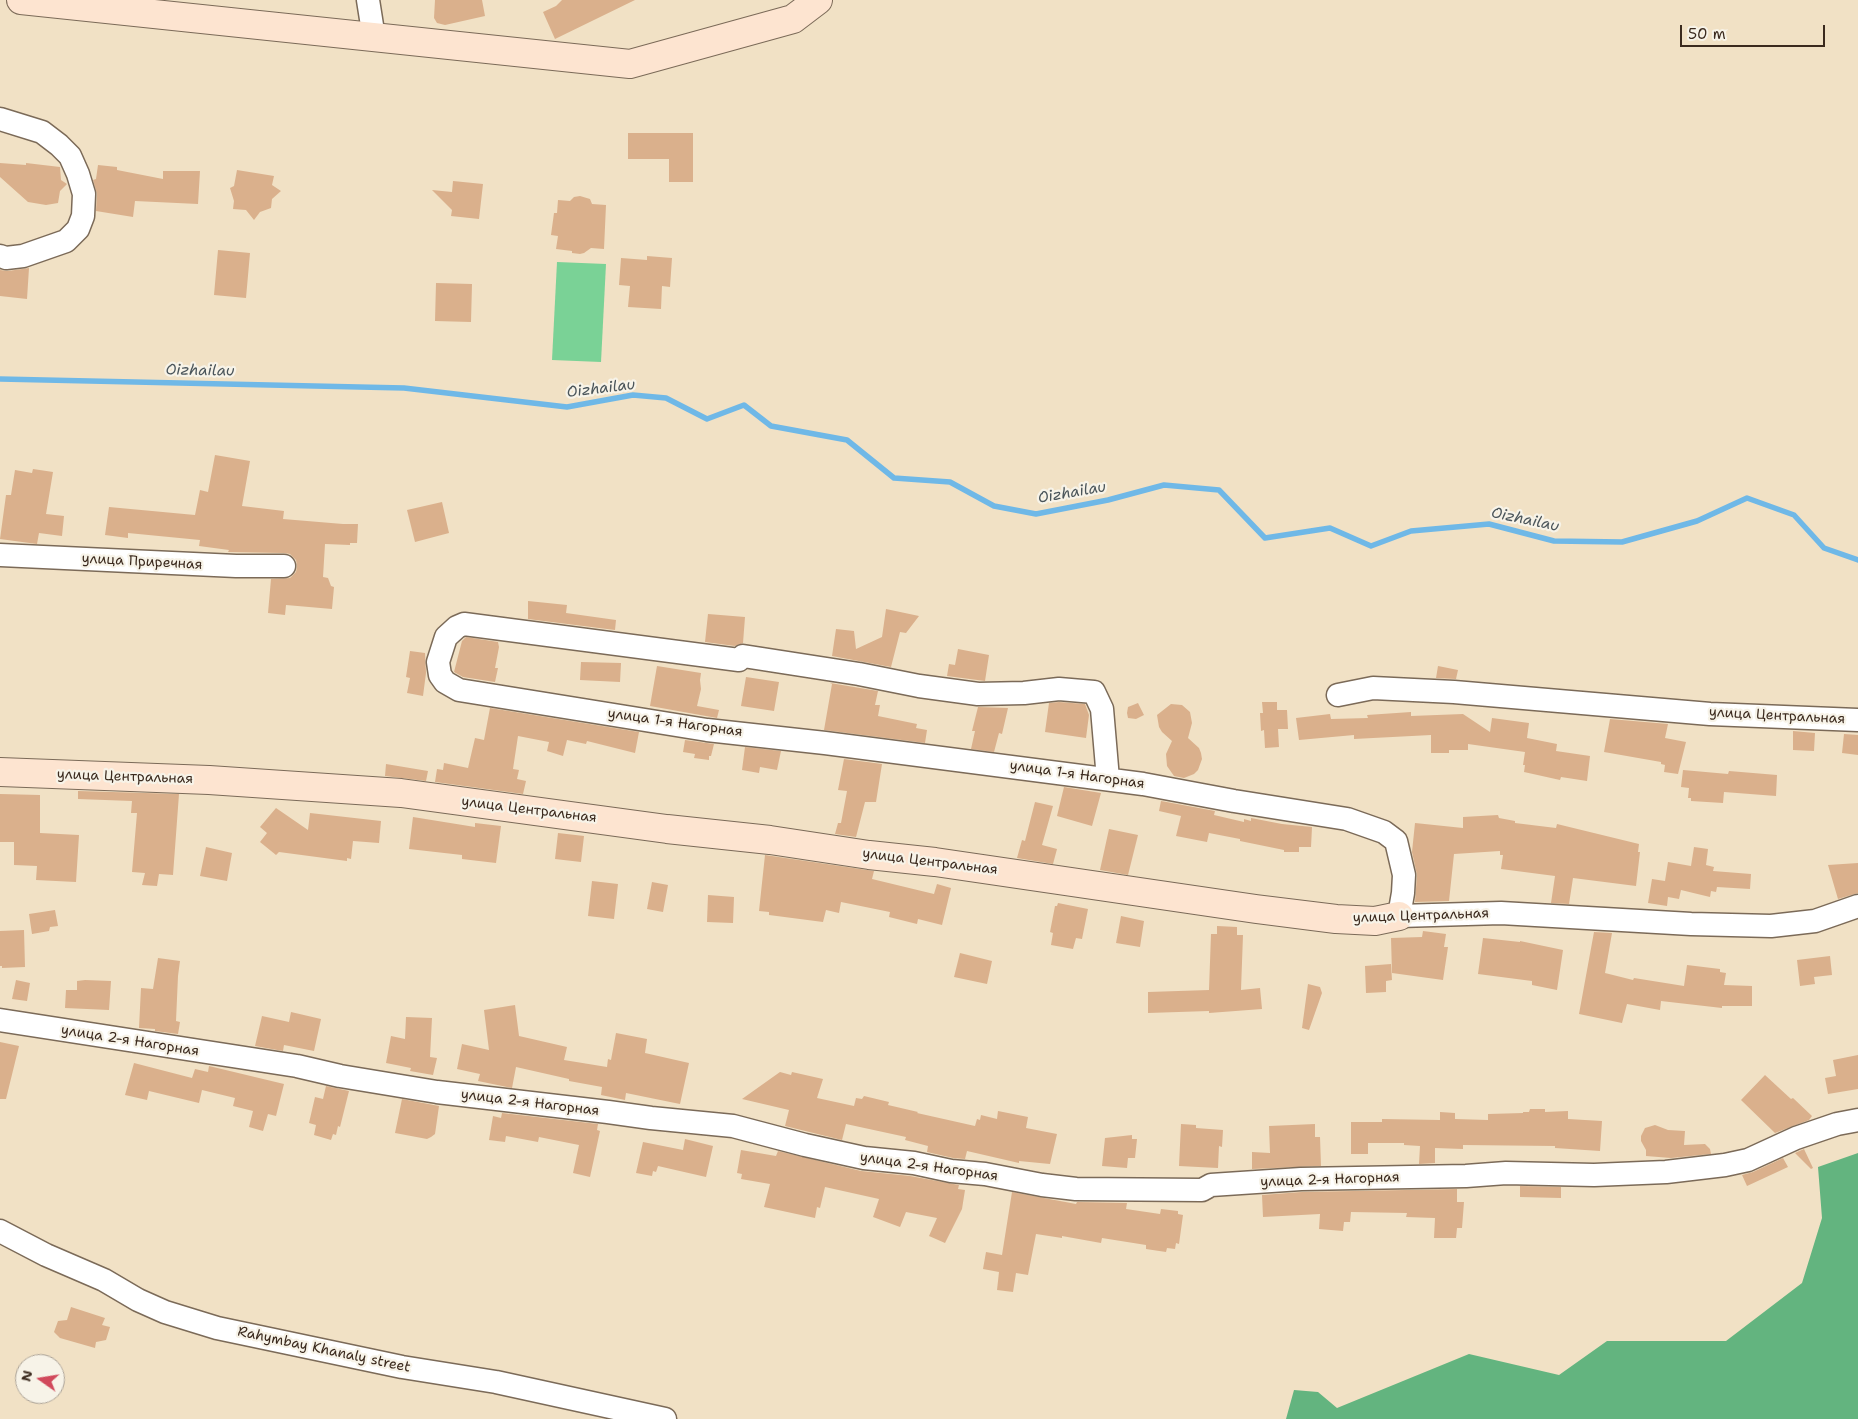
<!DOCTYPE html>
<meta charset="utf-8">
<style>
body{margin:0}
#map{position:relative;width:1858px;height:1419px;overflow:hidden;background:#f1e1c5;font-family:"Shantell Sans",sans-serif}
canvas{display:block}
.north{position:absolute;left:15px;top:1354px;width:50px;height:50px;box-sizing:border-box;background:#f7f3e8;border:1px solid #aca397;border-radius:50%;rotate:283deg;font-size:14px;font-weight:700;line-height:20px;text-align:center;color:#3b2a1e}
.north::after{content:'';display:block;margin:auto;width:18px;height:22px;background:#d1495b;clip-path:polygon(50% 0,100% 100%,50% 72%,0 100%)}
.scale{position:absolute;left:1680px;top:25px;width:145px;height:22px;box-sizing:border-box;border:2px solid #3b2a1e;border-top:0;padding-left:6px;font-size:15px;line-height:18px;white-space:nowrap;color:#3b2a1e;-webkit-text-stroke:4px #f7f3e8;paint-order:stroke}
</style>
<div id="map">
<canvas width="1858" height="1419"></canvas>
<div class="north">N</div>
<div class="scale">50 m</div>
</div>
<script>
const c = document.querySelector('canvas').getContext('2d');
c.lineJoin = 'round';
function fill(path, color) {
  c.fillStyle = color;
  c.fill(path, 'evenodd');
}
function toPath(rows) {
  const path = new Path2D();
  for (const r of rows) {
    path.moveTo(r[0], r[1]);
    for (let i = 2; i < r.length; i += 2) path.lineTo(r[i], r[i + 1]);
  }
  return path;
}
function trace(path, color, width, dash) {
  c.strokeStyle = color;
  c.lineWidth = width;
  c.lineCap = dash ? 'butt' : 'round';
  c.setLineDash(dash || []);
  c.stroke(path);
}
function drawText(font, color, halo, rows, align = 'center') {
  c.font = font + ' "Shantell Sans",sans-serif';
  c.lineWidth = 4.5;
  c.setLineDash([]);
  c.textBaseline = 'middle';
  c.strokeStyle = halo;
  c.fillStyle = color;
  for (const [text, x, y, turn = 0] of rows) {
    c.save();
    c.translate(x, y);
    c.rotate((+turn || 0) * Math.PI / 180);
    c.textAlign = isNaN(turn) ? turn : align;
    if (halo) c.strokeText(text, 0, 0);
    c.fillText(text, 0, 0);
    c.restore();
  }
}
fill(toPath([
 [557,262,606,264,601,362,552,360]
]), '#7ad296');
fill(toPath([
 [1858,1153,1858,1419,1286,1419,1294,1390,1318,1392,1337,1408,1469,1354,1559,1375,1607,1341,1726,1341,1802,1283,1822,1218,1818,1167]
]), '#63b47f');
trace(toPath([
 [0,379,404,388,567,407,633,395,666,398,707,419,744,405,771,426,847,440,894,478,950,482,994,506,1036,514,1108,500,1164,485,1219,490,1265,538,1330,528,1371,546,1411,531,1489,524,1554,541,1622,542,1697,521,1747,498,1794,515,1824,548,1858,560]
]), '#6fb8e7', 5.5);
fill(toPath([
 [435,0,482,0,485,16,445,25,437,23,434,18],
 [562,0,635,0,555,39,543,12,556,6],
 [628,133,693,133,693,182,669,182,669,159,628,159],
 [0,163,26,165,26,163,60,167,61,180,67,184,60,191,58,203,46,205,28,202,0,177],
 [98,165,117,167,117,170,163,179,163,171,200,171,198,204,135,201,133,217,96,211,97,194,93,180,96,179],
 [237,170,274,176,272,185,281,191,272,199,271,208,260,212,254,220,246,210,233,209,234,201,230,188,234,186],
 [453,181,483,184,479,219,451,216,452,210,432,190,452,192],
 [580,196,590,199,592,204,606,205,604,249,591,248,584,253,580,254,572,253,572,251,556,249,558,236,551,235,554,213,557,213,558,200,570,201,574,197],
 [218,250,250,253,246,298,214,295],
 [647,256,672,258,670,287,662,286,661,309,628,307,630,286,619,285,621,258,647,260],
 [29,268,27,299,0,296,0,270,8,271],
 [436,283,472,284,471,322,435,321],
 [215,455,250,461,242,506,284,511,283,519,343,524,358,524,357,543,350,543,350,545,325,544,323,577,328,578,331,586,334,587,332,609,286,605,285,615,268,613,271,579,290,578,296,572,297,566,296,560,290,554,284,553,228,552,229,550,199,546,200,540,128,533,128,538,105,535,109,507,195,515,200,490,208,492],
 [33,469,53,472,46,514,64,516,62,536,39,533,37,544,0,539,6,495,11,495,15,470,32,473],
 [442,502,449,533,415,542,407,510],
 [528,601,567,605,566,613,616,620,615,630,528,619],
 [886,609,919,616,906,633,900,632,891,667,832,656,836,629,854,631,856,649,882,637],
 [708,614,745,617,743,643,735,646,705,642],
 [466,637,498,642,499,647,495,668,498,668,495,682,463,677,454,672,462,641],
 [958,649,989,655,985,681,947,676,949,664,955,665],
 [410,651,425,653,426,673,423,696,407,693,410,678,406,677],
 [581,662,621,663,620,682,580,680],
 [657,666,701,673,700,680,701,689,697,706,719,710,717,718,650,706],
 [1438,666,1458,670,1456,679,1436,678],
 [746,677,779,682,774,711,741,706],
 [830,683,878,691,875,705,880,705,878,716,917,724,916,728,927,730,925,743,824,730,832,684],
 [1059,702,1085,704,1089,715,1086,738,1045,732,1049,703],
 [1262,702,1277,702,1277,710,1287,710,1288,729,1278,729,1279,747,1265,748,1264,730,1261,731,1260,713,1263,713],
 [1138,703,1144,715,1136,719,1128,718,1127,713,1128,707],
 [1171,704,1182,705,1190,712,1192,723,1188,738,1199,748,1201,753,1202,759,1198,770,1194,774,1184,778,1174,776,1167,766,1166,754,1172,741,1162,732,1159,727,1157,715],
 [978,707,1008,708,1002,734,999,733,994,752,971,749,975,731,972,731],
 [490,708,639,732,635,753,587,741,586,744,567,740,563,756,547,751,549,742,518,736,513,769,519,770,517,779,526,781,523,794,435,782,437,769,443,770,444,763,468,768,475,738,484,740],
 [1411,712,1411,716,1463,714,1490,732,1492,718,1529,723,1527,738,1557,744,1556,751,1590,756,1587,781,1561,777,1560,780,1524,772,1525,765,1523,765,1525,752,1468,744,1468,750,1449,750,1449,753,1431,753,1431,735,1354,739,1354,735,1299,740,1296,718,1330,714,1331,719,1368,718,1367,715],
 [1610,719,1668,724,1665,738,1686,742,1678,774,1664,772,1665,765,1661,764,1661,762,1604,752],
 [1793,731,1815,733,1814,751,1793,750],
 [1844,734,1858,735,1858,755,1842,753],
 [685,740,714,744,711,756,709,756,709,760,694,758,695,754,683,752],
 [745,747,781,751,777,770,760,767,759,773,742,770],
 [844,759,882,764,876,802,865,802,856,837,835,834,838,823,841,823,847,791,838,790],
 [386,764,428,771,426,781,385,776],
 [1683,770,1728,774,1729,771,1777,775,1776,796,1724,792,1723,803,1691,801,1691,798,1688,798,1689,788,1681,787],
 [1064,787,1101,793,1092,826,1057,816],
 [78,791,179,794,173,875,159,874,157,886,142,885,145,873,132,872,137,813,131,813,132,801,78,799],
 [0,794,40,795,40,833,79,835,76,882,36,880,37,866,14,865,14,842,0,842],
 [1161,801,1215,811,1214,815,1244,822,1244,819,1251,821,1251,818,1282,824,1312,827,1311,847,1299,847,1299,852,1284,852,1284,850,1240,841,1240,839,1209,833,1207,842,1176,836,1181,816,1159,811],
 [1035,802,1053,806,1042,845,1057,849,1053,864,1017,858,1022,840,1025,841],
 [276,808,308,830,310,813,381,821,379,843,353,841,351,859,347,858,347,861,279,852,276,855,260,842,267,833,260,827],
 [1498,815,1499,818,1515,821,1515,823,1556,828,1557,824,1639,844,1638,852,1640,852,1636,886,1573,878,1569,904,1551,903,1555,876,1501,869,1503,855,1500,855,1500,851,1454,854,1449,901,1415,902,1417,875,1412,852,1415,823,1463,828,1463,817],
 [413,817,475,827,475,823,501,826,496,863,462,859,462,855,409,849],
 [1109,829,1138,835,1128,875,1100,870],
 [558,833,584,836,581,862,555,859],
 [206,847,232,853,227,881,200,876],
 [1694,847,1708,849,1706,865,1714,867,1713,871,1751,874,1750,889,1717,887,1716,892,1711,891,1710,897,1681,890,1679,899,1668,897,1667,906,1648,903,1652,879,1665,881,1668,862,1691,866],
 [765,855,874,871,872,879,934,894,937,884,951,888,942,925,918,919,917,924,889,917,890,912,841,902,839,913,826,910,823,922,769,915,769,912,759,911],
 [1858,863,1858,893,1838,899,1828,865],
 [592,881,618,884,614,919,588,916],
 [652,882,668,885,663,912,647,909],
 [708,895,734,897,733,923,707,922],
 [1058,903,1088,909,1082,939,1076,938,1073,949,1051,945,1053,933,1050,932,1055,906,1057,906],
 [55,910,58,926,50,927,49,931,32,934,29,914],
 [1121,916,1144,921,1140,947,1116,943],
 [1217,926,1237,927,1237,935,1243,935,1241,990,1260,988,1262,1009,1209,1013,1209,1011,1148,1013,1148,992,1209,990,1211,934,1217,934],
 [24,930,25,967,2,968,2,966,0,966,0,931],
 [1423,931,1446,934,1444,947,1448,947,1443,980,1392,973,1391,938,1422,937],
 [1594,932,1612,933,1605,973,1633,980,1634,978,1684,986,1687,965,1720,969,1720,972,1726,973,1724,985,1752,986,1752,1006,1722,1006,1722,1008,1661,1001,1660,1010,1627,1004,1622,1023,1579,1014],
 [1483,938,1520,942,1520,941,1563,950,1557,990,1532,985,1532,981,1478,974],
 [960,953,992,961,987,984,954,977],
 [1830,956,1832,975,1814,977,1815,984,1800,986,1797,960],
 [158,958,180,961,178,976,176,1021,180,1022,178,1034,155,1031,155,1029,139,1028,141,988,153,989],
 [1391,964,1392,980,1386,981,1386,992,1366,993,1365,966],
 [16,980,30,983,27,1001,12,999],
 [85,980,111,981,109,1010,65,1008,66,990,77,990,77,981],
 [1308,984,1320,987,1322,993,1309,1030,1302,1028],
 [515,1005,519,1036,567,1047,564,1060,607,1067,608,1059,611,1060,616,1033,647,1039,645,1053,689,1063,680,1104,626,1093,625,1100,601,1095,602,1087,569,1081,569,1079,516,1067,512,1088,478,1081,480,1074,457,1069,462,1044,489,1050,484,1010],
 [291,1012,321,1019,314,1051,284,1045,283,1051,255,1046,262,1016,289,1022],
 [406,1017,432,1018,430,1057,437,1058,433,1075,410,1071,411,1068,386,1063,391,1036,405,1039],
 [0,1042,19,1046,6,1099,0,1099],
 [1858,1055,1858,1089,1828,1094,1825,1078,1836,1076,1833,1060],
 [134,1063,192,1078,195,1069,208,1072,209,1066,284,1084,276,1116,268,1114,263,1131,249,1127,253,1111,233,1106,235,1098,202,1090,199,1103,149,1091,147,1100,125,1095],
 [780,1072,791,1075,792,1072,823,1079,817,1098,854,1106,856,1098,862,1099,864,1096,889,1102,888,1105,918,1112,917,1113,975,1126,977,1119,980,1120,981,1115,997,1119,998,1111,1028,1117,1026,1128,1057,1134,1050,1164,1019,1161,1019,1163,967,1151,965,1159,953,1158,927,1152,928,1146,905,1140,906,1137,846,1124,842,1140,785,1126,789,1110,742,1099],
 [1765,1075,1791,1099,1793,1098,1812,1116,1809,1120,1775,1133,1741,1100],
 [326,1086,349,1091,340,1127,338,1126,336,1135,333,1134,331,1140,314,1135,316,1125,309,1123,315,1097,323,1099],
 [402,1099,439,1106,435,1134,431,1137,427,1139,395,1133],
 [1530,1109,1545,1109,1545,1112,1568,1111,1568,1119,1602,1121,1600,1151,1555,1148,1555,1146,1463,1145,1463,1149,1435,1148,1435,1163,1419,1164,1420,1146,1404,1145,1404,1143,1368,1143,1368,1154,1351,1154,1351,1122,1382,1122,1382,1119,1440,1120,1440,1112,1455,1113,1455,1119,1488,1120,1488,1114,1523,1113,1523,1112,1529,1112],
 [502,1113,598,1124,597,1130,600,1131,590,1177,573,1173,579,1145,539,1137,538,1142,506,1136,505,1142,489,1140,493,1116,501,1118],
 [1181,1124,1196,1125,1196,1128,1223,1130,1222,1147,1219,1146,1218,1168,1179,1166],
 [1315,1124,1315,1137,1320,1137,1321,1166,1252,1169,1252,1152,1270,1153,1269,1126],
 [1655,1125,1668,1130,1685,1131,1684,1145,1705,1144,1710,1149,1711,1154,1671,1158,1646,1156,1646,1150,1641,1141,1641,1136,1645,1128],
 [1132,1135,1132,1139,1137,1139,1135,1158,1128,1158,1127,1168,1102,1166,1105,1138],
 [685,1139,713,1146,706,1177,658,1166,656,1172,653,1171,652,1176,636,1173,643,1142,683,1150],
 [1804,1149,1813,1168,1811,1169,1795,1153],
 [741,1150,776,1156,778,1151,861,1171,910,1176,959,1185,958,1189,965,1190,962,1209,945,1243,929,1236,937,1218,906,1212,900,1227,873,1217,879,1199,825,1187,820,1208,817,1207,815,1218,764,1207,770,1184,741,1179,742,1174,737,1173],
 [1783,1158,1788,1167,1747,1186,1742,1175,1753,1172],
 [1520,1186,1561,1187,1561,1198,1520,1197],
 [1457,1189,1457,1202,1464,1202,1462,1228,1457,1228,1456,1238,1434,1238,1435,1218,1406,1217,1407,1213,1351,1212,1350,1222,1344,1222,1343,1231,1319,1229,1320,1214,1263,1217,1262,1195,1302,1192],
 [1012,1192,1076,1204,1077,1202,1127,1203,1126,1209,1160,1214,1161,1209,1178,1211,1178,1214,1183,1215,1179,1244,1176,1243,1175,1249,1167,1248,1166,1252,1146,1249,1146,1245,1102,1238,1101,1243,1062,1236,1062,1238,1036,1234,1028,1275,1016,1273,1013,1292,997,1290,999,1272,983,1269,986,1252,1002,1255],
 [71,1307,105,1318,102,1325,110,1327,106,1340,96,1342,95,1348,60,1338,54,1332,58,1321,67,1320]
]), '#dab08c');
const street = toPath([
 [368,0,374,38],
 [0,119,42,132,59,145,70,156,78,174,84,194,83,216,78,229,66,241,23,256,6,258,0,256],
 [0,555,236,566,284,566],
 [1338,695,1373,688,1454,692,1710,714,1858,720],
 [1108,779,1102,709,1094,692,1059,689,1024,693,978,694,919,686,859,674,743,656,739,660,464,624,457,627,446,637,438,662,440,675,445,682,459,690,707,730,825,743,1143,784,1234,801,1347,819,1384,832,1396,841,1404,875,1403,893,1399,916,1501,913,1691,924,1771,926,1815,921,1858,906],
 [0,1020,297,1066,340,1076,437,1092,608,1112,651,1118,733,1126,805,1145,864,1158,914,1163,951,1171,985,1174,1042,1185,1076,1189,1202,1190,1211,1185,1301,1179,1466,1176,1506,1173,1594,1175,1666,1172,1725,1165,1748,1160,1796,1138,1837,1124,1858,1120],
 [0,1231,46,1255,104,1280,138,1300,165,1312,217,1328,402,1367,496,1382,665,1419]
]);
const secondary = toPath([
 [21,0,630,64,793,19,818,0],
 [0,772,209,780,401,793,667,829,770,840,869,855,935,862,1256,909,1336,919,1375,921,1399,916]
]);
trace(street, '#7b6a58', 25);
trace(secondary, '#7b6a58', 30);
trace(street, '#fff', 22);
trace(secondary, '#fde4d0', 28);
drawText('14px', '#3b2a1e', '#f7f3e8', [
 ["улица Приречная",142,562,3],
 ["улица Центральная",1777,716,3],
 ["улица 1-я Нагорная",675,723,8],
 ["улица 1-я Нагорная",1077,775,8],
 ["улица Центральная",125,777,2],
 ["улица Центральная",529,810,7],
 ["улица Центральная",930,862,7],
 ["улица Центральная",1421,916,-2],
 ["улица 2-я Нагорная",130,1041,9],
 ["улица 2-я Нагорная",530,1103,7],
 ["улица 2-я Нагорная",929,1167,8],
 ["улица 2-я Нагорная",1330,1180,-2],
 ["Rahymbay Khanaly street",324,1350,12]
]);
drawText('italic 15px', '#4b555a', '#f7f3e8', [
 ["Oizhailau",200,371,1],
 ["Oizhailau",601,389,-7],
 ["Oizhailau",1072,493,-10],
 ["Oizhailau",1525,520,12]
]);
</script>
